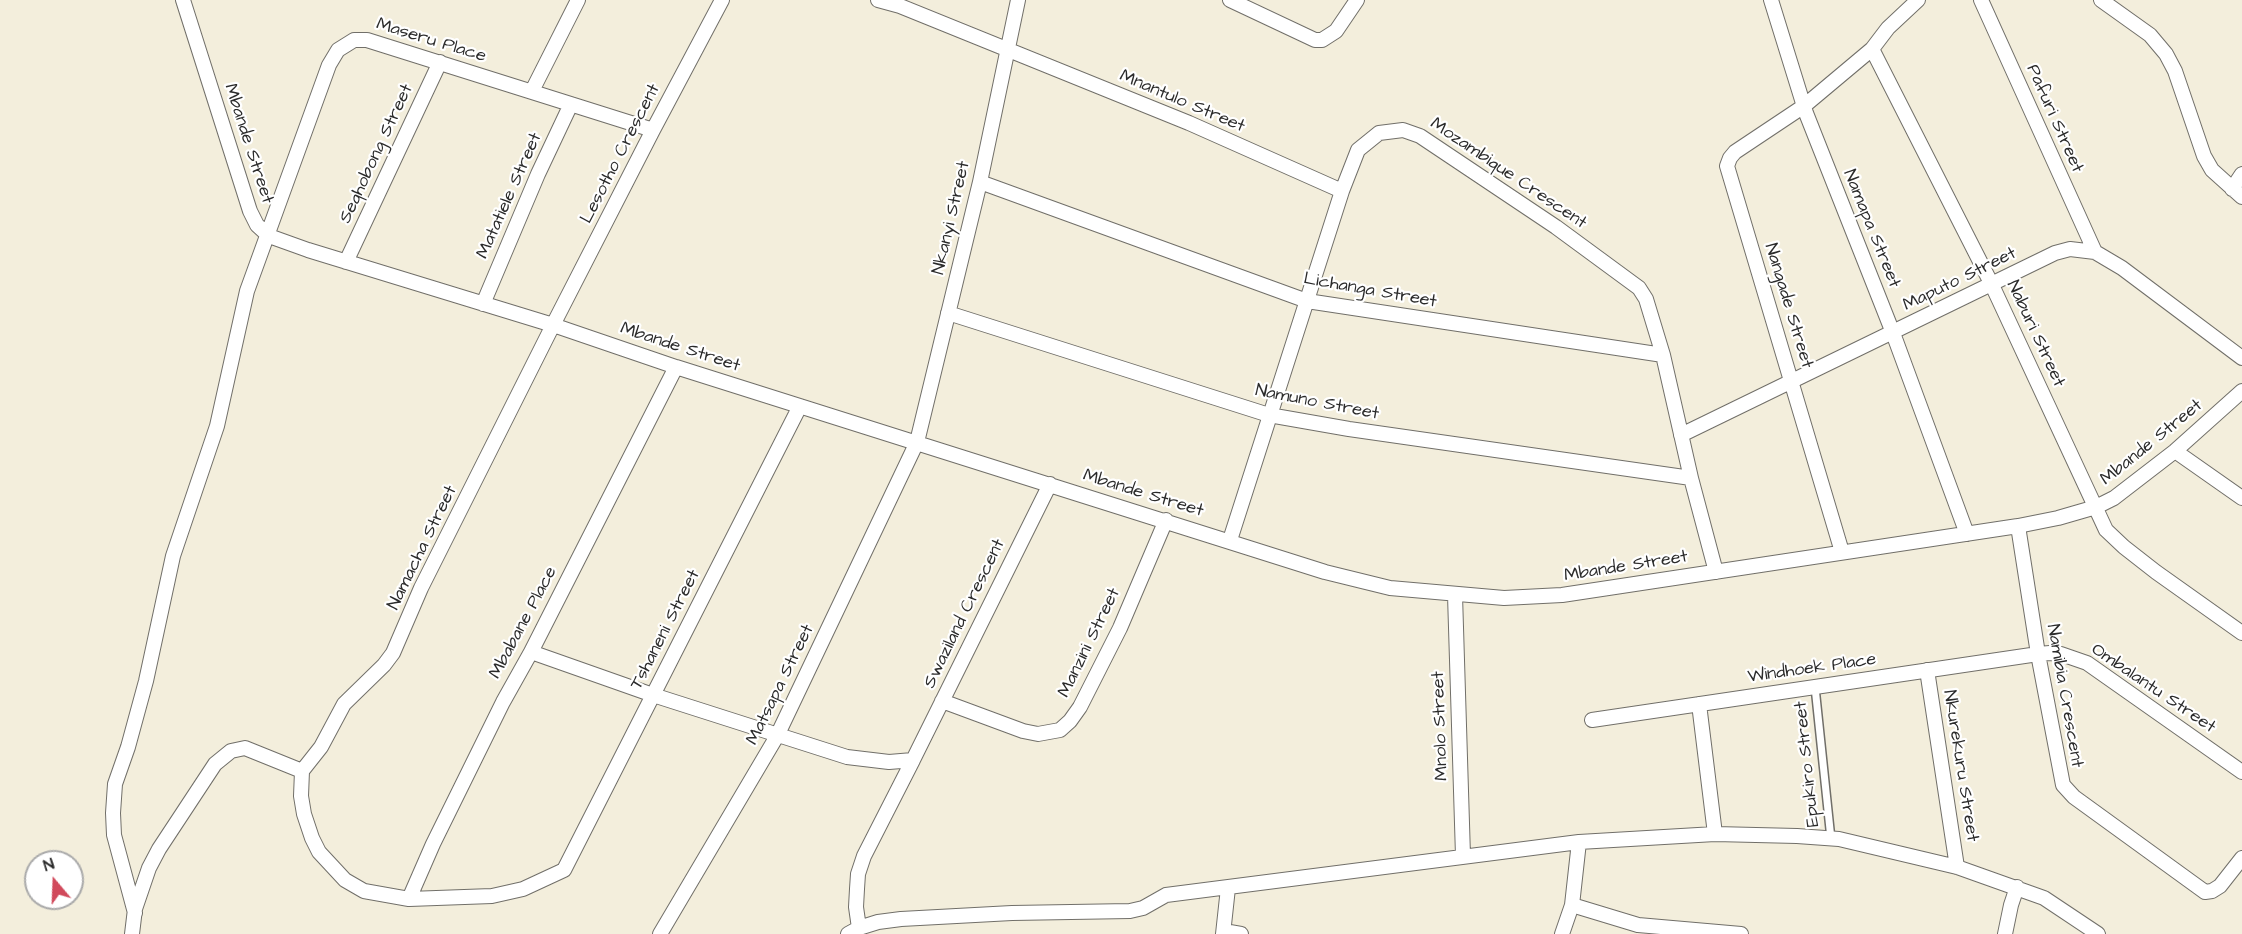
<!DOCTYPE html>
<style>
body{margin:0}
#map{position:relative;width:2242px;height:934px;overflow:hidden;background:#f3eedc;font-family:"Architects Daughter",sans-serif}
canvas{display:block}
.north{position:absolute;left:24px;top:850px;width:60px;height:60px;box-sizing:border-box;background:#fff;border:2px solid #aaa;border-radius:50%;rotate:341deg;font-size:16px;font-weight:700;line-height:24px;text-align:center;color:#2b2b2b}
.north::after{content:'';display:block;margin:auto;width:21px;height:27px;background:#d1495b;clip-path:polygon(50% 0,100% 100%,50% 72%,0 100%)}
</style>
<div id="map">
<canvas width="2242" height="934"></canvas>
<div class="north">N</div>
</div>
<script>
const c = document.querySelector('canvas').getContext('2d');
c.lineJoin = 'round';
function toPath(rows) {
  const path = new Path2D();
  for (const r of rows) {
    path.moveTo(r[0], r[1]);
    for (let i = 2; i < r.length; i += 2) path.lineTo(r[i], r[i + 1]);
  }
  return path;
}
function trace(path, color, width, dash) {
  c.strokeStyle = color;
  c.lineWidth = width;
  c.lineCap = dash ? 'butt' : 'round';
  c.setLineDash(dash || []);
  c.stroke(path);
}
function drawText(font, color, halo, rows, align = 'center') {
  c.font = font + ' "Architects Daughter",sans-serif';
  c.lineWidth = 4.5;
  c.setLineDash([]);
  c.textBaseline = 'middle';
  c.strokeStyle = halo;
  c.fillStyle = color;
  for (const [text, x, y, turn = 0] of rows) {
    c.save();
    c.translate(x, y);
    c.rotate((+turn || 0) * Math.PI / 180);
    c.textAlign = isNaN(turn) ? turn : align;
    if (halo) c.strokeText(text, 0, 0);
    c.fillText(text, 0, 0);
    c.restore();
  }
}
const lane = toPath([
 [1815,687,1831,839]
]);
const street = toPath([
 [183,0,250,211,257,225,269,236,308,250,553,325,676,367,1325,572,1390,588,1504,598,1562,595,2018,526,2058,518,2096,507,2114,498,2175,451,2242,391],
 [878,0,900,6,1189,123,1342,191],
 [1230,0,1315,40,1322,40,1336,31,1357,0],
 [1771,0,1806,113,1893,333,1967,534],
 [1981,0,2095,252],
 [2101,0,2150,35,2166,54,2175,71,2204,156,2212,170,2242,197],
 [1872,49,1992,285,2106,530,2124,547,2156,572,2242,633],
 [532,91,578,0],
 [980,182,1307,301,1663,355],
 [2232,189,2242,174],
 [346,262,440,62],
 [483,304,538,174,571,104],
 [948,313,1269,415,1349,429,1691,478],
 [1681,435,2055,253,2070,249,2095,252,2122,268,2242,358],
 [2175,451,2242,498],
 [2018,526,2038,654,2063,785,2074,797,2205,892,2212,891,2220,886,2242,858],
 [1230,540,1342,191,1358,150,1379,133,1403,130,1420,136,1556,227,1639,288,1646,299,1663,355,1691,478,1716,572],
 [1842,552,1727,166,1730,158,1735,152,1804,106,1872,49,1888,28,1918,0],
 [1455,595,1463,856],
 [531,652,653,695,847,757,889,762,913,760,1050,484],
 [1927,670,1957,867],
 [942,701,1023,731,1038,734,1060,730,1070,721,1080,707,1120,628,1166,520],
 [1699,704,1715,834],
 [1592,720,2038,654,2050,653,2061,654,2087,663,2242,772],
 [302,771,321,747,344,704,384,665,393,653,421,588,553,325,653,130,722,0],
 [302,771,301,796,304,814,312,838,319,852,345,880,364,891,409,899,492,896,523,889,564,870,800,406],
 [409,899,433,844,503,702,531,652,676,367],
 [1572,905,1638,925,1741,934],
 [135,913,114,835,113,813,115,784,128,747,146,681,173,556,217,426,247,291,329,65,338,50,354,40,367,40,653,130],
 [859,928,856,907,857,889,858,874,864,856,913,760],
 [1224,931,1241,934],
 [132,934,135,909,149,868,159,849,215,764,231,751,245,748,302,771],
 [660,934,777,736,917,442,980,182,1018,0],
 [848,934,859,928,878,922,901,919,1012,913,1130,911,1143,908,1166,895,1579,842,1715,834,1797,836,1839,839,1957,867,2044,898,2098,934],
 [1223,934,1228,888],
 [1562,934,1572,905,1579,842],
 [2005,934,2011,905,2017,887]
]);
trace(lane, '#716f69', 10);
trace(street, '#716f69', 16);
trace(lane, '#fff', 7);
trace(street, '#fff', 14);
drawText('18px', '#2b2b2b', '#fff', [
 ["Maseru Place",431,41,17],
 ["Mnantulo Street",1182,102,23],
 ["Pafuri Street",2054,119,66],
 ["Mbande Street",248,144,72],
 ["Seqhobong Street",377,154,-65],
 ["Lesotho Crescent",621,154,-63],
 ["Mozambique Crescent",1508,174,34],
 ["Matatiele Street",510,196,-66],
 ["Nkanyi Street",952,218,-77],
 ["Namapa Street",1871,229,68],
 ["Maputo Street",1960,280,-26],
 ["Lichanga Street",1370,291,10],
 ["Nangade Street",1788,306,73],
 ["Naburi Street",2035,334,65],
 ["Mbande Street",680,348,18],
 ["Namuno Street",1317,403,11],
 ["Mbande Street",2152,443,-39],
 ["Mbande Street",1143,494,17],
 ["Namacha Street",423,548,-64],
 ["Mbande Street",1626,567,-9],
 ["Swaziland Crescent",965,614,-64],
 ["Mbabane Place",524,623,-62],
 ["Tshaneni Street",666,630,-63],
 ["Manzini Street",1090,643,-64],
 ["Windhoek Place",1812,669,-8],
 ["Matsapa Street",781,685,-64],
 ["Ombalantu Street",2153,689,34],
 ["Namibia Crescent",2064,696,80],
 ["Mnolo Street",1441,726,-92],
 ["Epukiro Street",1808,764,-96],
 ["Nkurekuru Street",1960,766,81]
]);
</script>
